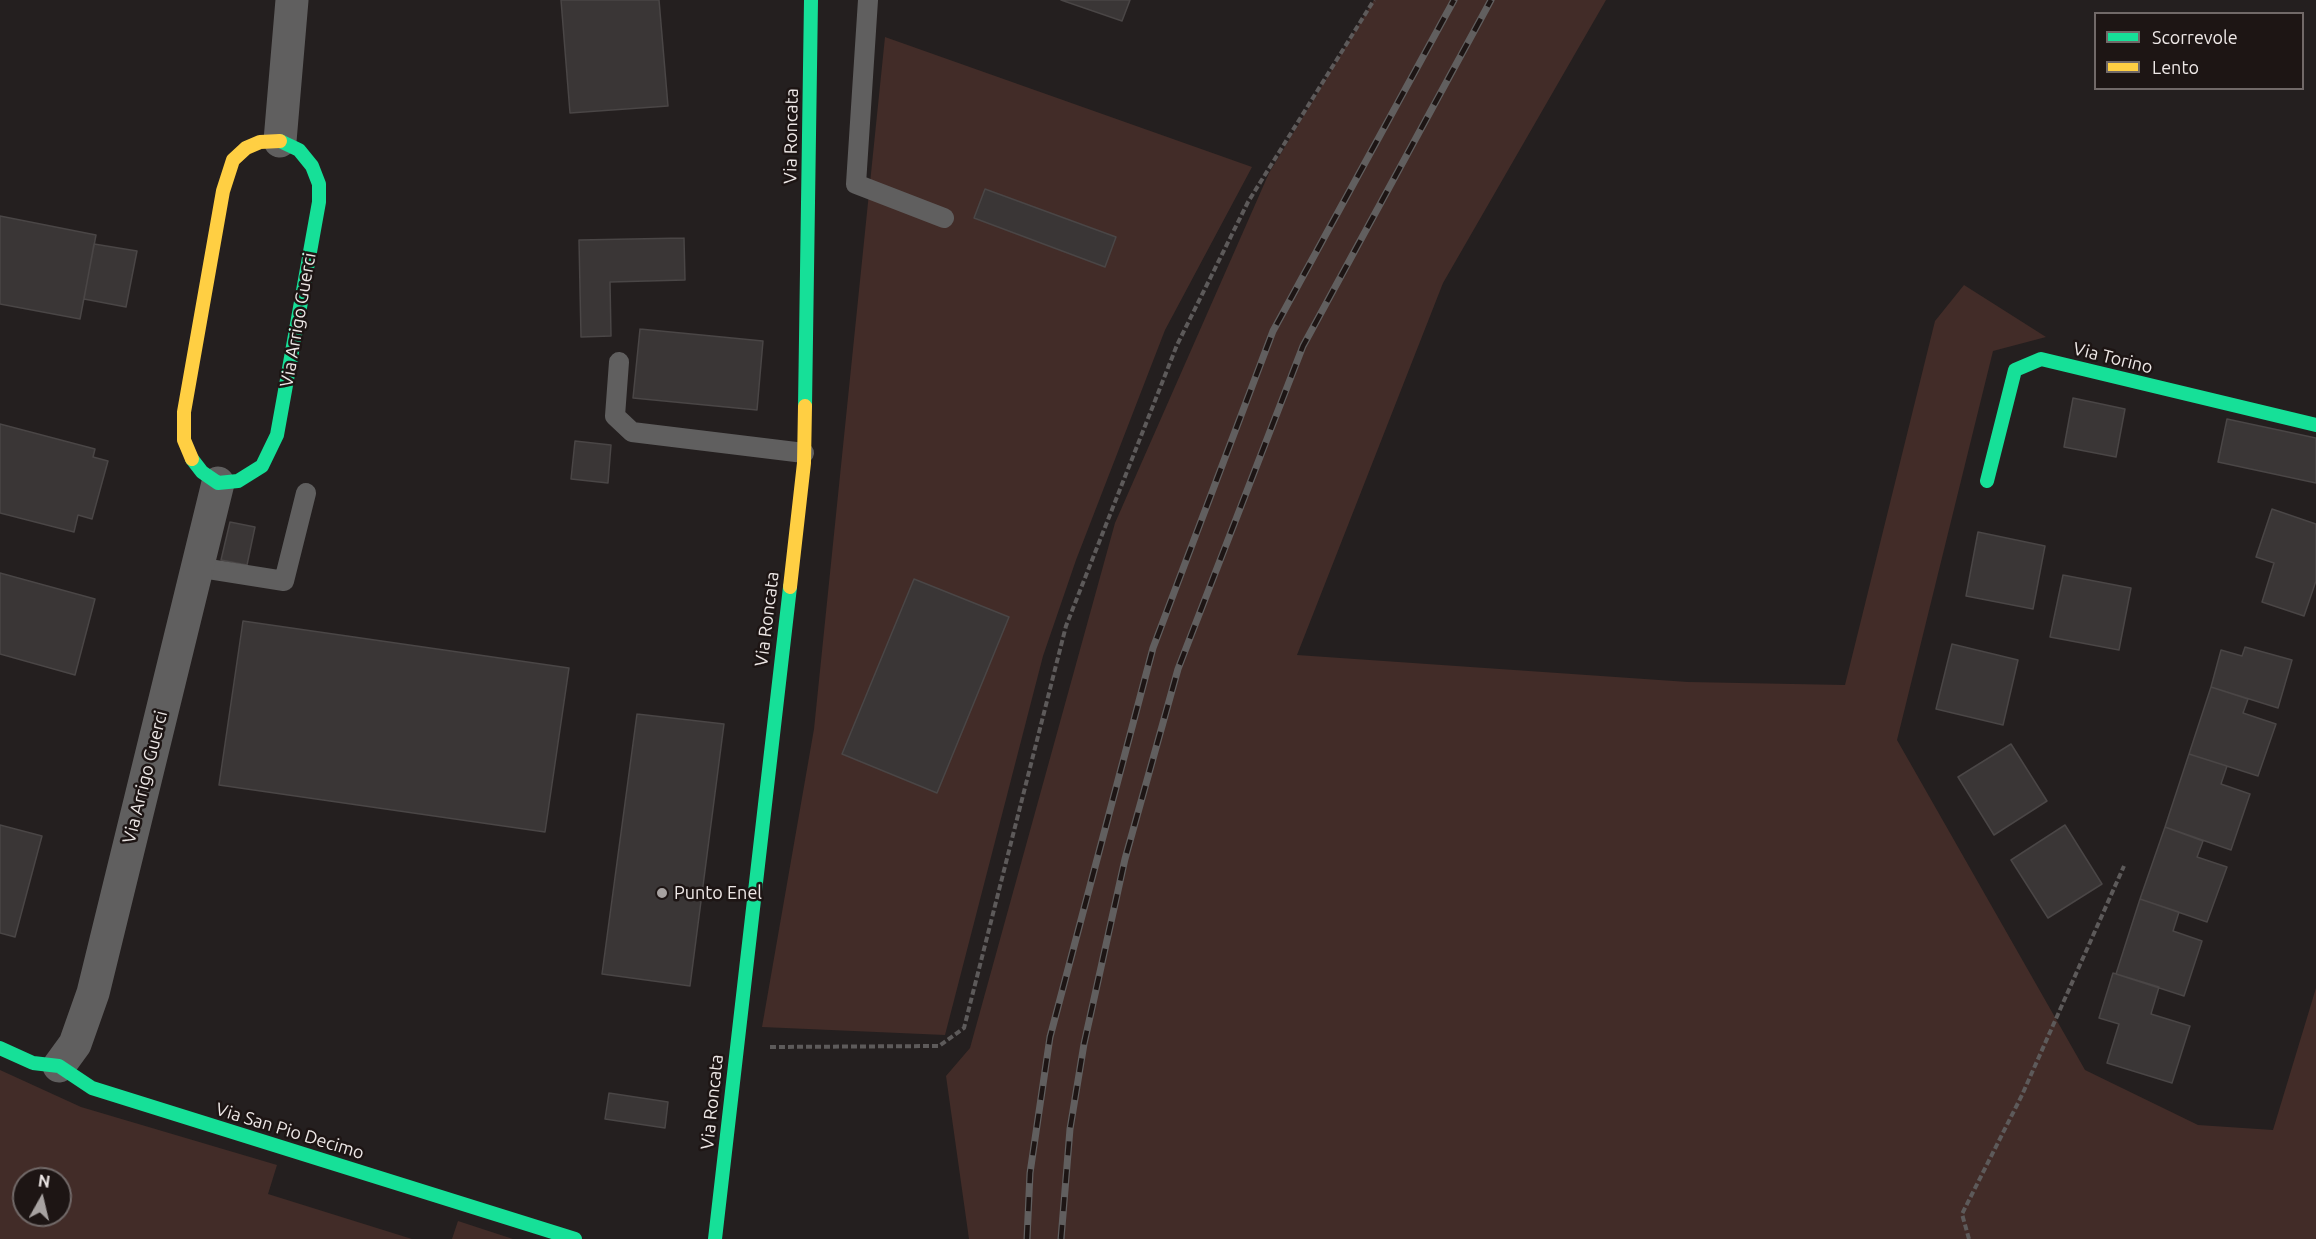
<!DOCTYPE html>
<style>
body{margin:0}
#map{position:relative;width:2316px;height:1239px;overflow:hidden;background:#241f1f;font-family:Ubuntu,sans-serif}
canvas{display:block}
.legend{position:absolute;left:2094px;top:12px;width:210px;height:78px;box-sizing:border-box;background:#1d1514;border:2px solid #716968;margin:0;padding:8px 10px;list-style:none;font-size:18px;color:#eee8e7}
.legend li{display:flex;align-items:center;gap:12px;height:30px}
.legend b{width:30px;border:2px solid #716968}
.north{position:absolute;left:12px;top:1167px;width:60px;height:60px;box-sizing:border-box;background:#1d1514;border:2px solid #716968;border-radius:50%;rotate:8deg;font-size:16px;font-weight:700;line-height:24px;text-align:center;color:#eee8e7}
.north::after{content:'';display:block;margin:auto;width:21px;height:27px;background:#a7a2a1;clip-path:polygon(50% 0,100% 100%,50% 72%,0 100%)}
</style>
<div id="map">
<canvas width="2316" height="1239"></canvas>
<ul class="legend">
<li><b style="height:8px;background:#16e098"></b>Scorrevole</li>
<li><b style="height:8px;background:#ffcf43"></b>Lento</li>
</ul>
<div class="north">N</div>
</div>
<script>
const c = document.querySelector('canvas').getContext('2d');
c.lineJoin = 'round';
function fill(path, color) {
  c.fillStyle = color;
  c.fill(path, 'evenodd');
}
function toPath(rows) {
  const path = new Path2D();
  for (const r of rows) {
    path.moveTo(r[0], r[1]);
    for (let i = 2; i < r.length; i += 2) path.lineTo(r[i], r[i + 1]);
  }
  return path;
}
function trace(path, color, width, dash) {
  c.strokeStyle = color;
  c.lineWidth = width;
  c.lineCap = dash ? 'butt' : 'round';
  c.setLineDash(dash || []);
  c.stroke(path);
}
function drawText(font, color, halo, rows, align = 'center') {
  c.font = font + ' Ubuntu,sans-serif';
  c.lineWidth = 5;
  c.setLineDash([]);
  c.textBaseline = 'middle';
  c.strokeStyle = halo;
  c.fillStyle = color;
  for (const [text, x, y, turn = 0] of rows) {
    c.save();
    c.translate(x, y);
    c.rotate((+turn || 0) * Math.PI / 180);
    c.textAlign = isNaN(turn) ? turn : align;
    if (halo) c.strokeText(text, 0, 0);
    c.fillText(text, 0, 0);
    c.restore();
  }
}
fill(toPath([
 [1374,0,1606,0,1443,283,1297,655,1688,682,1845,685,1935,321,1964,285,2046,337,1993,351,1897,740,2085,1070,2198,1125,2273,1130,2316,988,2316,1239,969,1239,946,1076,970,1048,1115,523,1269,173],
 [885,37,1252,167,1165,330,1076,560,1043,656,945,1035,762,1027,814,729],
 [0,1070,81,1107,277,1165,268,1194,412,1239,0,1239],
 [24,1179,60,1179,60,1215,24,1215],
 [458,1221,513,1239,452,1239]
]), '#422c28');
const building = toPath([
 [561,0,659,0,668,106,570,113,561,0],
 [1061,0,1130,0,1122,21,1061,0],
 [985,189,1116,237,1105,267,974,218,985,189],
 [0,216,96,235,80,319,0,304,0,216],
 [684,238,685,280,610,282,611,336,581,337,579,240,684,238],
 [94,244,137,251,126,307,84,299,94,244],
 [640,329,763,341,757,410,633,398,640,329],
 [2073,398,2125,409,2116,457,2064,447,2073,398],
 [2227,419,2316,438,2316,483,2218,462,2227,419],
 [0,424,95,449,93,457,108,461,92,519,78,515,74,532,0,513,0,424],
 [575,441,611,445,608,483,571,479,575,441],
 [2272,509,2316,524,2316,581,2304,616,2262,602,2274,563,2256,557,2272,509],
 [230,522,255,527,247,565,221,560,230,522],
 [1978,532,2045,546,2033,609,1966,596,1978,532],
 [0,573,95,599,75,675,0,654,0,573],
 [2063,575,2131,588,2119,650,2050,637,2063,575],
 [914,579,1009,617,937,793,842,754,914,579],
 [243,621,569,668,545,832,219,785,243,621],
 [1952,644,2018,660,2003,725,1936,709,1952,644],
 [2245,647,2292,660,2278,708,2211,687,2221,650,2242,656,2245,647],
 [2211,687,2248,699,2243,713,2276,724,2258,776,2189,754,2211,687],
 [637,714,724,724,690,986,602,974,637,714],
 [2011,744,2047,801,1994,835,1958,777,2011,744],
 [2189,754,2227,766,2221,784,2250,794,2231,850,2165,827,2189,754],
 [0,825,42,836,15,937,0,933,0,825],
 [2065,825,2102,884,2048,918,2011,860,2065,825],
 [2165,827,2203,841,2197,857,2227,867,2207,922,2140,899,2165,827],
 [2140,899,2179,912,2173,931,2202,941,2184,996,2116,974,2140,899],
 [2113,973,2159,987,2151,1014,2190,1026,2172,1083,2107,1063,2119,1024,2099,1018,2113,973],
 [609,1093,668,1102,665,1128,605,1119,609,1093]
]);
fill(building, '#3a3636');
trace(building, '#4a4646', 1.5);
trace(toPath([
 [770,1047,939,1046,964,1028,1066,626,1177,345,1248,202,1374,0],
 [1969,1239,1962,1214,2022,1095,2124,866]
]), '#5d5a5a', 4, [6, 3]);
trace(toPath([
 [868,0,856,184,944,218],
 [619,362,615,416,632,432,804,453],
 [196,567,284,581,306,493]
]), '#605f5f', 20);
trace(toPath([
 [280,141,292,0],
 [59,1066,75,1044,93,993,218,483]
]), '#605f5f', 33);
trace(toPath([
 [805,406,811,0],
 [192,459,202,472,218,483,238,481,262,466,277,435,319,202,319,184,312,166,299,150,280,141],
 [1987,481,2015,370,2041,359,2316,425],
 [0,1048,33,1063,59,1066,92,1088,575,1239],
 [715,1239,790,587]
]), '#16e098', 14);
trace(toPath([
 [192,459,184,440,184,412,223,191,233,160,246,148,260,142,280,141],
 [790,587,804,463,805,406]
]), '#ffcf43', 14);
const rail = toPath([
 [1027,1239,1030,1173,1050,1037,1153,648,1273,331,1454,0],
 [1061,1239,1070,1129,1084,1044,1125,859,1178,669,1303,346,1491,0]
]);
trace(rail, '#615f5f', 7);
trace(rail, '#1d1514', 4.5, [14]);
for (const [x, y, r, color] of [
 [662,893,6,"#a7a2a1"]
]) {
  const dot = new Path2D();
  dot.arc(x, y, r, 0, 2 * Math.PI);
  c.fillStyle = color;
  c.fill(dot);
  trace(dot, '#1d1514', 2);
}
drawText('18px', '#eee8e7', '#1d1514', [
 ["Via Roncata",791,136,-89],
 ["Via Arrigo Guerci",298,320,-80],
 ["Via Torino",2113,358,14],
 ["Via Roncata",767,619,-83],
 ["Via Arrigo Guerci",145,777,-76],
 ["Via Roncata",712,1102,-84],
 ["Via San Pio Decimo",290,1131,17]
]);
drawText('18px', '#eee8e7', '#1d1514', [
 ["Punto Enel",674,893]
], 'left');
</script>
